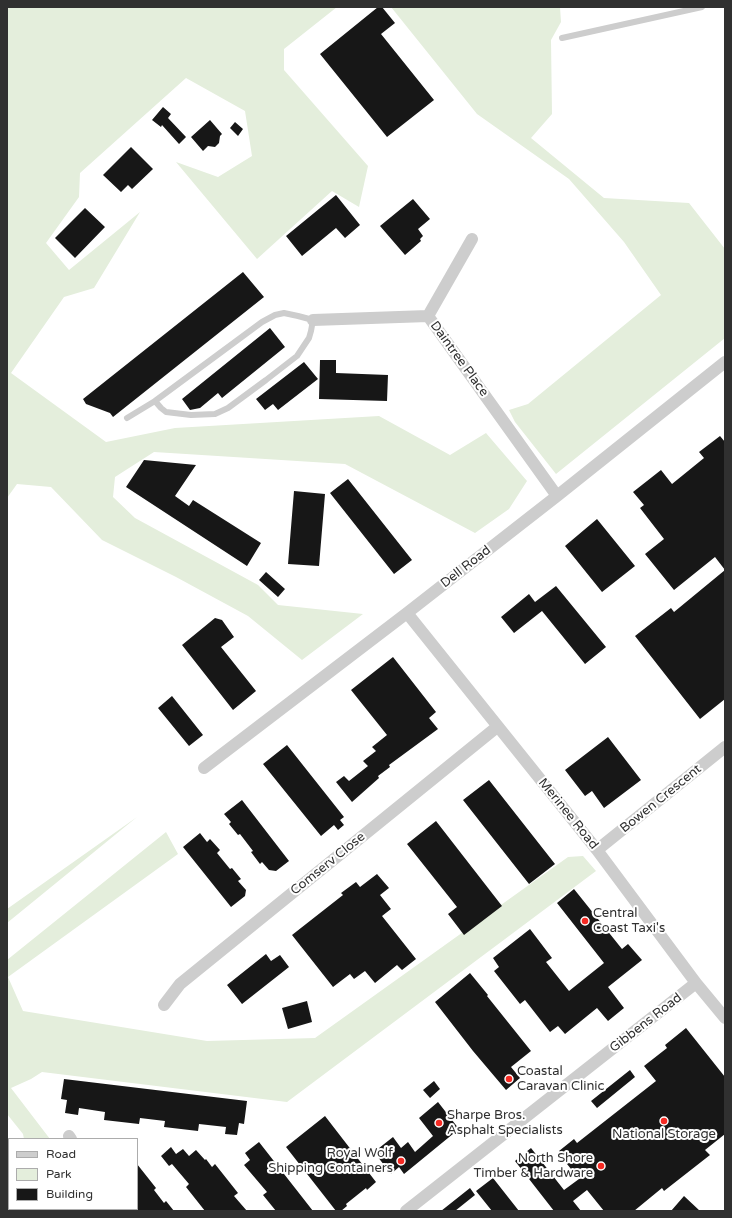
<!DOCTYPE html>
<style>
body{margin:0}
#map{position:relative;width:732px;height:1218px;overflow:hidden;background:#fff;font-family:"Varela Round",sans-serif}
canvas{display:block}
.frame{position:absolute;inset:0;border:8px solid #303030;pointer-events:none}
.legend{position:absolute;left:8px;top:1138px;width:130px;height:72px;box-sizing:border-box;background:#fff;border:1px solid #acacac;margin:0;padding:5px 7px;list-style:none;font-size:12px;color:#303030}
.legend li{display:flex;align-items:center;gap:8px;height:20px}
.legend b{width:20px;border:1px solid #acacac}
</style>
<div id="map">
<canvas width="732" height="1218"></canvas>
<div class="frame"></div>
<ul class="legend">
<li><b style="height:5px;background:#cdcdcd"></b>Road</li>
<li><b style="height:11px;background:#e4eedc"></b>Park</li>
<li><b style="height:11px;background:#171717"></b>Building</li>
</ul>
</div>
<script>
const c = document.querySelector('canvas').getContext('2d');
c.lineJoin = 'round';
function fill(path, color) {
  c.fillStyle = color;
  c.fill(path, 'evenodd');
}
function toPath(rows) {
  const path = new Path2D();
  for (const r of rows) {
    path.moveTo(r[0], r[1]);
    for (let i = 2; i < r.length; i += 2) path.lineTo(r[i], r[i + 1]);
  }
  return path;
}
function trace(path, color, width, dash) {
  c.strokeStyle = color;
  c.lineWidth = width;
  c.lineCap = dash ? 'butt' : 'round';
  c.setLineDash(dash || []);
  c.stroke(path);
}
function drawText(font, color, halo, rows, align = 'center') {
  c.font = font + ' "Varela Round",sans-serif';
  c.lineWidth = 4;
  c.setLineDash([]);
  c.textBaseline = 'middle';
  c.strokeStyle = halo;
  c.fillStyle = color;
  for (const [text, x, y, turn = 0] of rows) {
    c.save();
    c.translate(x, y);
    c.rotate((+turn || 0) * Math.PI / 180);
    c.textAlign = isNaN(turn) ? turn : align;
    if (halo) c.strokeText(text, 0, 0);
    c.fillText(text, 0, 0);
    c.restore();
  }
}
fill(toPath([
 [7,7,337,7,284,49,284,70,368,166,359,207,332,191,257,259,176,162,218,177,252,156,245,111,186,78,80,173,79,197,46,243,69,270,140,212,94,288,64,297,11,373,106,442,175,428,379,416,450,455,486,433,527,481,509,509,475,533,345,464,154,452,115,477,113,497,135,518,258,585,278,605,363,614,302,660,248,616,176,577,102,540,51,487,17,484,7,498],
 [391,7,560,7,561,22,551,40,552,114,531,138,604,198,689,203,725,249,725,338,556,474,515,422,509,410,528,404,661,295,624,242,569,179,477,114],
 [137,817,7,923,7,909],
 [166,832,178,854,8,977,23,1011,207,1041,315,1038,568,857,583,856,596,871,287,1102,42,1072,31,1079,11,1088,50,1139,24,1139,23,1134,7,1114,7,960],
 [13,1209,114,1209,115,1211,12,1211]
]), '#e4eedc');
fill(toPath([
 [378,7,382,7,395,23,381,34,434,100,387,137,320,54],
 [163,107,171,114,168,118,186,137,179,144,162,125,161,127,152,120],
 [210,120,222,134,220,136,219,143,215,147,208,146,203,151,191,137],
 [235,122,243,129,238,136,230,128],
 [131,147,153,169,132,189,128,185,121,192,103,175],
 [336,195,360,225,345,238,336,228,302,256,286,236],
 [413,199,430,219,418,229,423,236,420,239,421,241,405,255,380,226],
 [85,208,105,227,75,258,55,238],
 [243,272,264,297,113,417,110,413,86,404,83,399],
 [270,328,285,347,222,398,218,393,200,408,190,410,182,399],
 [320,360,336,360,336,373,388,375,387,401,319,399],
 [304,362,318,379,278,410,273,404,265,410,256,399],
 [720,436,725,442,725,570,715,557,674,590,645,554,664,539,640,508,644,505,633,492,661,470,672,484,704,458,699,452],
 [144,460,196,465,175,496,189,506,193,500,261,543,247,566,126,487],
 [348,479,412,560,394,574,330,493],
 [294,491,325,494,319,566,288,564],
 [597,519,635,566,602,592,565,546],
 [725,570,725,699,700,719,635,636,671,608,674,612],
 [266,572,285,589,278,597,259,580],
 [556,586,606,647,585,664,542,611,514,633,501,617,529,594,535,602],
 [215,618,222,620,234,637,221,647,256,691,233,710,182,645],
 [393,657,436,712,429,718,438,729,389,765,390,767,378,776,379,778,352,802,336,782,344,776,349,781,368,766,363,761,376,751,372,747,387,735,351,690],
 [172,696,203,735,189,746,158,708],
 [608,737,641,780,604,808,592,791,585,796,565,770],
 [287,745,344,817,340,820,344,825,338,830,334,825,321,836,263,764],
 [489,780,555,864,529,884,463,800],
 [242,800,289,861,276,871,269,870,262,862,260,864,251,852,253,851,240,834,238,835,229,824,231,822,224,814],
 [436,821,502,906,464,935,448,914,457,907,407,844],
 [200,833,207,842,210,839,220,850,217,853,230,869,232,868,241,879,238,881,246,890,245,896,231,907,183,847],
 [377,874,389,888,380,895,391,909,382,916,416,959,402,970,397,965,375,983,365,971,354,979,350,974,333,987,292,935,343,895,341,893,356,882,360,887],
 [574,889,622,949,628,944,642,960,608,987,624,1008,608,1021,597,1008,565,1034,558,1026,550,1032,525,1000,520,1004,494,971,499,967,493,958,530,929,552,958,546,962,569,991,604,963,557,903],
 [266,954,271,961,280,955,289,967,242,1004,227,985],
 [470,973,488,995,487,996,531,1051,511,1067,520,1078,506,1090,473,1051,435,1002],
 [307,1001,312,1022,288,1029,282,1008],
 [686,1028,725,1077,725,1134,705,1150,710,1155,664,1191,662,1188,634,1211,604,1211,587,1190,573,1201,581,1211,554,1211,515,1161,531,1148,564,1190,579,1179,559,1154,560,1153,559,1151,574,1139,577,1143,656,1081,644,1066,667,1048,665,1045],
 [630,1070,635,1077,597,1108,591,1101],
 [64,1079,247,1101,244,1124,239,1123,237,1135,225,1134,226,1127,199,1124,198,1131,164,1127,165,1121,140,1118,139,1124,104,1120,105,1112,79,1108,78,1115,65,1113,67,1100,61,1099],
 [434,1081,440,1089,430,1098,423,1090],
 [438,1102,459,1129,404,1174,399,1167,391,1174,374,1152,393,1137,401,1148,408,1142,415,1152,433,1136,419,1118],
 [325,1116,376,1182,367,1190,366,1188,346,1204,347,1206,341,1211,336,1211,286,1147],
 [259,1142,313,1211,276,1211,263,1195,267,1192,244,1165,250,1160,245,1153],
 [171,1147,176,1154,183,1149,189,1156,196,1150,205,1160,206,1159,212,1167,215,1164,238,1193,234,1196,247,1211,205,1211,186,1187,189,1184,172,1164,169,1166,161,1156],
 [137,1164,156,1188,154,1190,164,1203,166,1201,174,1211,137,1211],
 [493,1178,519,1211,492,1211,476,1191],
 [470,1188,475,1195,455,1211,441,1211],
 [684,1196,700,1211,671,1211]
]), '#171717');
trace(toPath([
 [562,38,702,7],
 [284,313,298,316,313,320,311,331,309,338,297,356,266,380,228,408,215,414,191,415,166,412,161,408,155,401,262,322,275,315,284,313],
 [127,418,155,401]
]), '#cdcdcd', 6);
trace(toPath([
 [428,316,472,239],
 [313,320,428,316,557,496],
 [407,613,597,850,696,983,725,1018],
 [204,768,407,613,557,496,725,362],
 [597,850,725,747],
 [164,1005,180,984,497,727],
 [69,1136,71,1139],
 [121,1209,123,1211],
 [406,1211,696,983]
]), '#cdcdcd', 12);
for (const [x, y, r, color] of [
 [585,921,4,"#f62a23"],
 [509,1079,4,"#f62a23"],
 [664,1121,4,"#f62a23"],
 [439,1123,4,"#f62a23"],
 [401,1161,4,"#f62a23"],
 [601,1166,4,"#f62a23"]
]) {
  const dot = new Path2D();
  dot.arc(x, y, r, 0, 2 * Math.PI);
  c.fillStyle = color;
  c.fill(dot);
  trace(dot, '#fff', 1.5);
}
drawText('13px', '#303030', '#fff', [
 ["Daintree Place",459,359,54],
 ["Dell Road",466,567,-38],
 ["Bowen Crescent",661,799,-39],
 ["Merinee Road",568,814,51],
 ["Comserv Close",328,864,-39],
 ["Gibbens Road",646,1023,-38]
]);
drawText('13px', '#303030', '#fff', [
 ["Central",593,914],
 ["Coast Taxi's",593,929],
 ["Coastal",517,1072],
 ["Caravan Clinic",517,1087],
 ["Sharpe Bros.",447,1116],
 ["Asphalt Specialists",447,1131],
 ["National Storage",664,1135,"center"],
 ["Royal Wolf",393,1154,"right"],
 ["Shipping Containers",393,1169,"right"],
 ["North Shore",593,1159,"right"],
 ["Timber & Hardware",593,1174,"right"]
], 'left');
</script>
